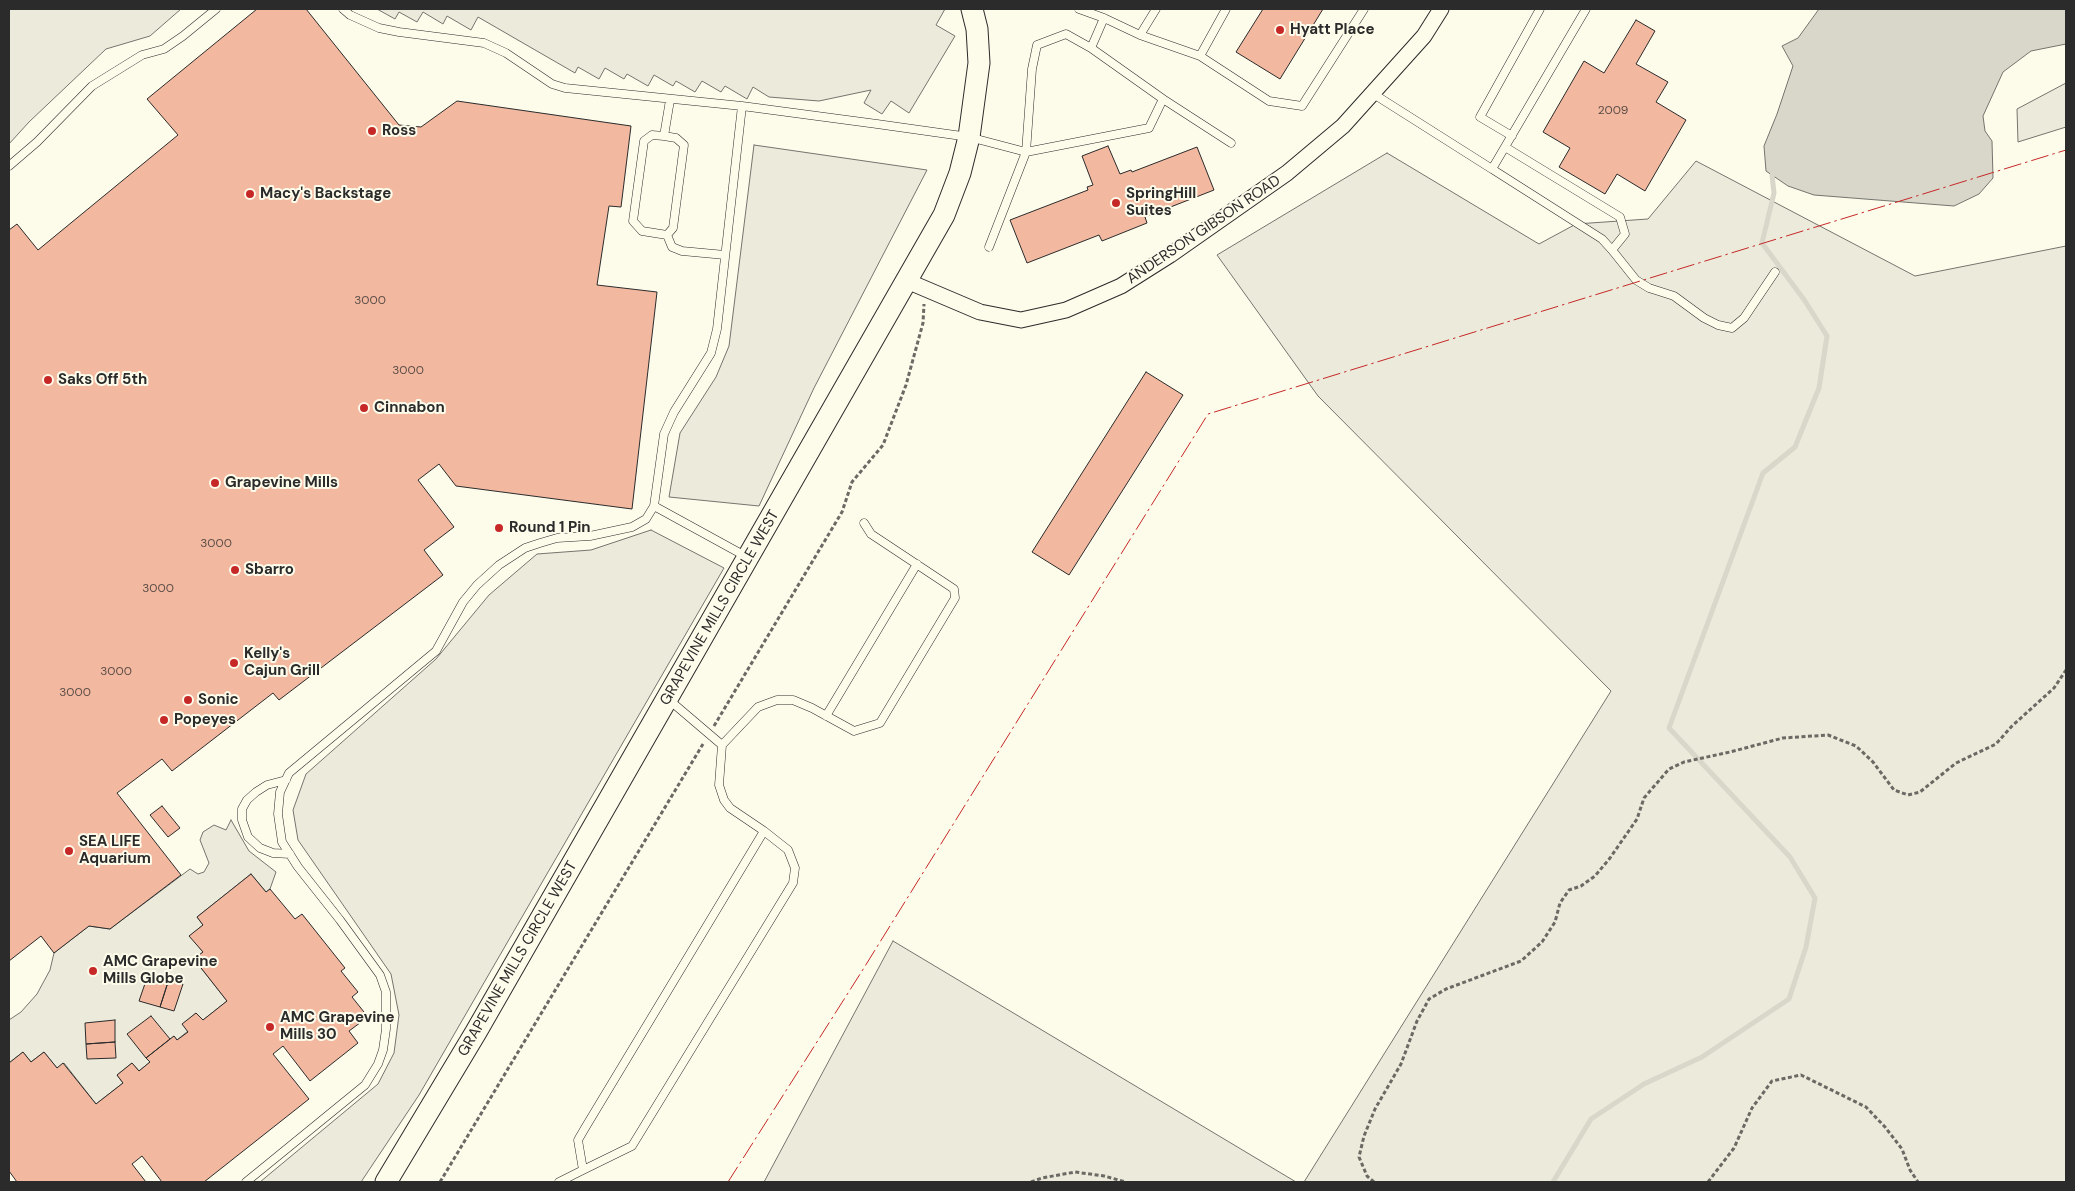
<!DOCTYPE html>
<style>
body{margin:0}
#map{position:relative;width:2075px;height:1191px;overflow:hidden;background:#fdfbea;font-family:"DM Sans",sans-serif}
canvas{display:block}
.frame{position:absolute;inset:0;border:10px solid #2b2b2b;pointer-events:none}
</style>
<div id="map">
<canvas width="2075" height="1191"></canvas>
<div class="frame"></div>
</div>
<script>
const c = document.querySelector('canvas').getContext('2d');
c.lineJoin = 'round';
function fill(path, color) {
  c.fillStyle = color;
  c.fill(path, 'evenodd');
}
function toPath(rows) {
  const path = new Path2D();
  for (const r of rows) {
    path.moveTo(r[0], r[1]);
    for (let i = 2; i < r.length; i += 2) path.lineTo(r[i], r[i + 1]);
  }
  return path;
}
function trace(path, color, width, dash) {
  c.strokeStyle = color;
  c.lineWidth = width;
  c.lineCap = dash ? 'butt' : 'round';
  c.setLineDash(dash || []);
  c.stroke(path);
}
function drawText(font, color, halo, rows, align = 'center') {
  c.font = font + ' "DM Sans",sans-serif';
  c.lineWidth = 4;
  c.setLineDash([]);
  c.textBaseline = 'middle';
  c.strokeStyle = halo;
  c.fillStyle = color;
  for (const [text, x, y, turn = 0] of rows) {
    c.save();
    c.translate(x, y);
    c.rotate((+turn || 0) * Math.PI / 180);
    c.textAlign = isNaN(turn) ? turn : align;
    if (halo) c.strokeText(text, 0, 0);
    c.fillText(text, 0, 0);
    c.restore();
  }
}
const green = toPath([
 [2066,83,2066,127,2018,142,2017,109,2066,83],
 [1387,153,1539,244,1576,224,1648,219,1696,161,1915,276,2066,246,2066,1182,1304,1182,1611,691,1318,396,1217,255,1387,153],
 [893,941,1296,1182,764,1182,893,941]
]);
fill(green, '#ecebdb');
trace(green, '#74746e', 1);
const parking = toPath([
 [9,9,181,9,150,36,106,49,29,122,9,144,9,9],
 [377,9,945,9,936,25,955,36,909,113,891,101,882,114,864,103,871,90,819,101,769,97,753,87,747,99,725,86,721,92,702,81,695,92,676,81,673,86,654,75,648,86,627,74,624,79,605,68,599,79,578,67,575,73,478,17,471,30,447,16,443,24,423,12,417,22,399,12,395,19,377,9],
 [754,145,927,170,814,388,759,506,669,497,680,433,716,377,729,346,754,145],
 [651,530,724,568,419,1095,361,1182,260,1182,378,1084,394,1053,399,1015,391,974,298,840,293,810,306,774,436,659,489,595,537,554,591,550,651,530],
 [231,820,249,851,276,872,270,889,266,892,251,874,197,917,203,925,190,936,203,952,194,959,227,1001,203,1020,196,1013,183,1024,188,1031,177,1040,174,1036,146,1058,150,1062,139,1071,132,1063,117,1075,123,1083,96,1104,64,1063,57,1068,44,1052,31,1062,23,1052,9,1063,9,1020,21,1012,37,994,50,970,54,953,89,926,110,929,190,869,198,874,204,872,209,863,200,840,203,832,214,825,226,830,231,820]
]);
fill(parking, '#eceadb');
trace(parking, '#74746e', 1);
const water = toPath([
 [1819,9,2066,9,2066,44,2031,51,2003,72,1983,116,1985,131,1992,141,1993,178,1979,194,1954,206,1814,195,1788,186,1766,171,1764,146,1777,114,1793,66,1782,46,1798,38,1819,9]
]);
fill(water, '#d8d7c9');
trace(water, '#74746e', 1);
trace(toPath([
 [1553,1182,1591,1119,1644,1084,1702,1057,1789,999,1806,947,1815,898,1790,857,1669,728,1763,473,1795,447,1819,388,1827,336,1805,301,1762,243,1774,193,1772,175,1777,171]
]), '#d8d7c9', 5);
const building = toPath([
 [257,9,306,9,399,125,421,127,457,101,631,126,621,207,609,206,597,285,657,292,632,509,456,486,439,464,418,480,454,527,424,550,443,575,279,700,273,693,172,771,162,759,117,793,181,875,110,929,89,926,54,953,41,936,9,961,9,230,17,224,38,250,178,135,147,99,257,9],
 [1263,9,1323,9,1280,79,1236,52,1263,9],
 [1636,20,1655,31,1636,64,1668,82,1656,102,1686,120,1645,191,1617,174,1605,194,1559,167,1570,148,1543,132,1584,61,1604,73,1636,20],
 [1108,146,1120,174,1131,170,1132,172,1197,147,1214,190,1145,217,1147,223,1102,241,1099,235,1027,263,1010,220,1088,190,1087,187,1093,185,1082,156,1108,146],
 [1146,372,1183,395,1069,575,1032,552,1146,372],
 [162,806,180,828,168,837,150,815,162,806],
 [251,874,266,892,270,889,295,919,302,914,345,968,341,971,358,992,352,997,368,1017,349,1031,358,1043,310,1081,283,1046,273,1054,309,1099,204,1182,162,1182,142,1156,132,1164,146,1182,17,1182,9,1171,9,1063,23,1052,31,1062,44,1052,57,1068,63,1063,96,1104,123,1083,117,1075,132,1063,139,1071,150,1062,146,1058,174,1036,177,1040,188,1032,182,1024,196,1013,203,1020,227,1001,194,959,203,952,189,936,203,925,197,917,251,874],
 [149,972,169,979,160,1007,139,1001,149,972],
 [169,979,183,984,174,1011,160,1007,169,979],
 [151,1016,170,1039,146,1058,127,1034,151,1016],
 [115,1020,115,1042,86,1044,85,1023,115,1020],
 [115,1042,116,1058,87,1059,86,1044,115,1042]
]);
fill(building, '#f2b8a0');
trace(building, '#2b2b2b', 1);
const lane = toPath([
 [343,9,350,15,379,28,399,32,484,43,506,53,552,84,565,88,742,106,877,124,969,137,1026,152,989,247],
 [1079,9,1104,18,1091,48,1066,34,1037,45,1032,69,1026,152,1149,128,1163,99,1091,48],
 [1104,18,1140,35,1156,9],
 [1140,35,1200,56,1226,9],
 [1200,56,1269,101,1302,106,1364,9],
 [1372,93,1492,169,1586,9],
 [1163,99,1231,143],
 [664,136,652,135,644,141,633,221,642,231,667,235,673,228,684,145,676,138,664,136,670,100],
 [1512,136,1480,117,1540,9],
 [9,166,37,142,92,86,142,55,164,49,183,36,216,9],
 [1492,169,1602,239,1612,250,1625,234,1620,217,1505,147],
 [667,235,672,247,682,251,725,255],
 [1612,250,1636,280,1649,288,1674,296,1704,318,1718,325,1732,328,1744,318,1775,272],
 [654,506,747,557],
 [668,699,722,745],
 [826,716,917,564],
 [286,780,267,785,256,792,247,800,242,809,242,820,248,837,260,848,273,853,290,854],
 [583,1170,632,1146,793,883,795,868,788,850,764,831],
 [246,1182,365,1085,378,1064,383,1050,386,1029,386,992,380,975,340,920,298,867,282,842,278,814,280,792,289,773,436,651,463,602,477,585,499,565,525,548,540,543,557,538,590,536,632,527,646,519,654,506,664,434,674,412,711,353,717,329,742,106],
 [559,1182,583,1170,578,1140,585,1128,764,831,730,808,724,800,719,785,722,745,758,707,777,700,793,700,812,708,854,731,880,723,955,598,954,589,871,534,864,523]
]);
const street = toPath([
 [907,281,980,312,1021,320,1066,310,1121,286,1170,255,1287,173,1343,126,1424,36,1441,9]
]);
const secondary = toPath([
 [386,1182,476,1032,944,215,960,173,969,137,979,63,977,29,972,9]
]);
trace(lane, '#2b2b2b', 9);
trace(street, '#2b2b2b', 17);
trace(secondary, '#2b2b2b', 23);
trace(toPath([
 [714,726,842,512,852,482,883,445,906,385,923,323,924,304],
 [440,1182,703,744],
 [1031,1182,1042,1178,1075,1172,1104,1176,1126,1182],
 [1374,1182,1367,1176,1359,1157,1364,1136,1375,1109,1401,1064,1417,1021,1429,999,1446,989,1521,961,1542,942,1555,922,1560,903,1569,890,1581,886,1595,876,1610,858,1637,819,1644,798,1669,769,1684,762,1730,752,1783,738,1828,735,1856,746,1873,762,1894,790,1908,795,1920,792,1956,763,1996,744,2012,726,2054,688,2066,670],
 [1708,1182,1734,1148,1752,1108,1772,1081,1801,1075,1866,1107,1885,1127,1902,1149,1910,1170,1918,1182]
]), '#6a6964', 3, [4, 2.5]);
trace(lane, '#fdfbea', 8);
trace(street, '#fdfbea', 15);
trace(secondary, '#fdfbea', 21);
trace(toPath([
 [728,1182,862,971,1208,414,2066,150]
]), '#c62828', 1, [18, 4, 2.5, 4]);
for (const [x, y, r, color] of [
 [1280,30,5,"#c62828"],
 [372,131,5,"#c62828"],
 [250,194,5,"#c62828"],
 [1116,203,5,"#c62828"],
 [48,380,5,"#c62828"],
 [364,408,5,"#c62828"],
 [215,483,5,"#c62828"],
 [499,528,5,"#c62828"],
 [235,570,5,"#c62828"],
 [234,663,5,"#c62828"],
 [188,700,5,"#c62828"],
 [164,720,5,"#c62828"],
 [69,851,5,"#c62828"],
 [93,971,5,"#c62828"],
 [270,1027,5,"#c62828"]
]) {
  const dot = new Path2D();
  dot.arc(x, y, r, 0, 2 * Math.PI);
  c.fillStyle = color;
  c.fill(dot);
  trace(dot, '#fdfbea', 2);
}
drawText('12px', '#5d4e48', null, [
 ["2009",1613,111],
 ["3000",370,301],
 ["3000",408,371],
 ["3000",216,544],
 ["3000",158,589],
 ["3000",116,672],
 ["3000",75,693]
]);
drawText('bold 15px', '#2b2b2b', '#fdfbea', [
 ["Hyatt Place",1290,30],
 ["Ross",382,131],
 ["Macy's Backstage",260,194],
 ["SpringHill",1126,194],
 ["Suites",1126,211],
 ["Saks Off 5th",58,380],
 ["Cinnabon",374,408],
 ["Grapevine Mills",225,483],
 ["Round 1 Pin",509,528],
 ["Sbarro",245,570],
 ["Kelly's",244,654],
 ["Cajun Grill",244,671],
 ["Sonic",198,700],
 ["Popeyes",174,720],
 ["SEA LIFE",79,842],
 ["Aquarium",79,859],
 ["AMC Grapevine",103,962],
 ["Mills Globe",103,979],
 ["AMC Grapevine",280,1018],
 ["Mills 30",280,1035]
], 'left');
drawText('15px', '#2b2b2b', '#fdfbea', [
 ["ANDERSON GIBSON ROAD",1204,230,-34],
 ["GRAPEVINE MILLS CIRCLE WEST",720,608,-60],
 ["GRAPEVINE MILLS CIRCLE WEST",518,959,-60]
]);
</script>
